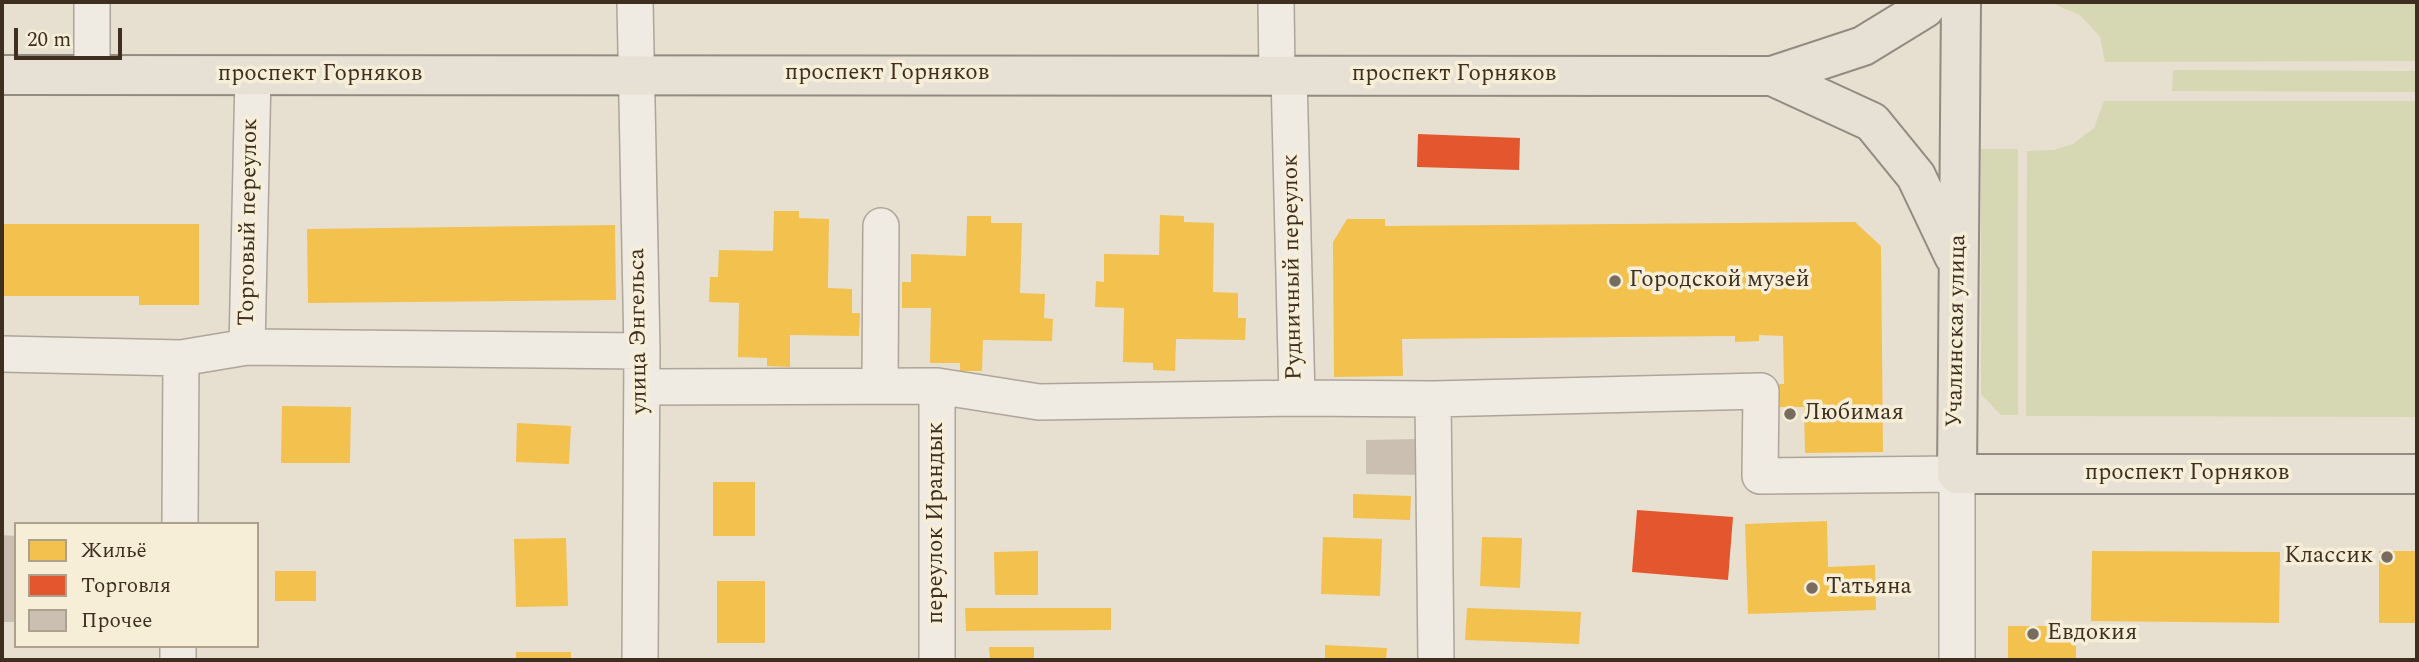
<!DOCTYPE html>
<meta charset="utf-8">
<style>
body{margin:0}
#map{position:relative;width:2419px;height:662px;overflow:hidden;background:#e7e0d1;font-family:Spectral,serif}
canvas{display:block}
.frame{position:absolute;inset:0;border:4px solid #3d2e20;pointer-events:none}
.legend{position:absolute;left:14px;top:522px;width:245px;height:126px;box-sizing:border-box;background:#f7eed8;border:2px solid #ada18e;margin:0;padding:9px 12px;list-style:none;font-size:21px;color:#3d2e20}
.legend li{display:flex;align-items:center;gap:14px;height:35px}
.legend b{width:35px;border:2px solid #ada18e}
.scale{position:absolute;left:14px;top:28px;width:108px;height:32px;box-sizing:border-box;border:4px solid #3d2e20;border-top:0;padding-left:9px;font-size:21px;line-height:24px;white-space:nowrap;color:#3d2e20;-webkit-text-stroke:5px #f7eed8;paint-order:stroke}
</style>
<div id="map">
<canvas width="2419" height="662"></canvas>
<div class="frame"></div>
<ul class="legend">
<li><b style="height:19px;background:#f2c14e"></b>Жильё</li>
<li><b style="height:19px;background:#e4572e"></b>Торговля</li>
<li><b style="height:19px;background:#cbbfb2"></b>Прочее</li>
</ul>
<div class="scale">20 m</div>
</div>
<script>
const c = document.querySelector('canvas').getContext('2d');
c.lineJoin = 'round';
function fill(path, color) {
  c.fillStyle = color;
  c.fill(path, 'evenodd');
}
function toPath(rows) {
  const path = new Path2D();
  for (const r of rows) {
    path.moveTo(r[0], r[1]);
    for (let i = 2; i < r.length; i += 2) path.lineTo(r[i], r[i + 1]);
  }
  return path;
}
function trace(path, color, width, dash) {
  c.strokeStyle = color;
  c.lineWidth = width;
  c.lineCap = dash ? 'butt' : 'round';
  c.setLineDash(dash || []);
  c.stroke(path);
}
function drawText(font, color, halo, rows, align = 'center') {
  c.font = font + ' Spectral,serif';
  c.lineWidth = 7;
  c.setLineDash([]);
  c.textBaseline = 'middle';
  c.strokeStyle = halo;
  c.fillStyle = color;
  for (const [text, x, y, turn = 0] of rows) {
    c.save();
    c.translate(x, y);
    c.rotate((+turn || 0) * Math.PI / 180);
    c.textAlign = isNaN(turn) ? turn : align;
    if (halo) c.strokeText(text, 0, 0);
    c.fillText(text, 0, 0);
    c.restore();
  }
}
fill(toPath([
 [2027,2,2417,2,2417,61,2105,62,2100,37,2080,15,2054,4],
 [2173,70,2417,71,2417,92,2172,91],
 [2104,101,2417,101,2417,417,2026,416,2027,151,2054,150,2073,144,2094,128],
 [1981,149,2018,149,2018,415,2001,415,1981,394]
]), '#d6d7b3');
fill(toPath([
 [774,211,799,211,799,218,829,219,828,288,852,289,852,313,860,313,859,336,790,335,790,367,767,366,767,358,738,357,739,303,709,302,710,277,718,277,719,250,773,251],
 [1160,215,1184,216,1184,222,1214,223,1213,292,1238,293,1238,318,1246,318,1245,340,1176,339,1175,371,1153,370,1153,363,1123,362,1124,308,1095,307,1096,281,1104,282,1104,254,1159,255],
 [967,216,991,216,991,223,1022,223,1020,293,1045,294,1044,318,1053,319,1052,341,983,340,982,371,960,371,960,363,930,363,931,308,902,308,902,282,911,282,911,254,966,256],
 [1347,219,1385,219,1385,226,1855,222,1881,246,1883,452,1805,453,1804,407,1780,407,1779,384,1784,384,1783,336,1759,335,1759,341,1735,342,1735,336,1402,339,1403,376,1334,377,1333,242],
 [2,224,199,224,199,305,139,305,139,296,2,296],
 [615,225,616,300,308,303,307,229],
 [282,406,351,407,350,463,281,463],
 [517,423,571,426,569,464,516,462],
 [713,482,755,482,755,536,713,536],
 [1353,494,1411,496,1410,520,1353,518],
 [1827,521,1828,567,1875,565,1876,610,1748,614,1745,524],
 [1323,537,1382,539,1380,596,1321,594],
 [1482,537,1522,538,1520,588,1480,586],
 [566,538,568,606,516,607,514,539],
 [1038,551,1038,595,995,595,994,552],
 [2092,551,2280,552,2279,623,2091,621],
 [2379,551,2417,551,2417,623,2379,623],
 [275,571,316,571,316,601,275,601],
 [717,581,765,581,765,643,717,643],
 [965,608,1111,608,1111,630,966,631],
 [1467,608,1581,612,1579,644,1465,640],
 [2008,626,2076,626,2076,660,2008,660],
 [1325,645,1387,648,1386,660,1325,660],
 [989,647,1034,647,1034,660,990,660],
 [516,652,571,652,571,660,516,660]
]), '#f2c14e');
fill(toPath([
 [1418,134,1520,138,1519,170,1417,167],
 [1637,510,1733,517,1728,580,1632,572]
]), '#e4572e');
fill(toPath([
 [1419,439,1419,475,1366,474,1366,440],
 [2,535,16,536,16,622,2,622]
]), '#cbbfb2');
const minor = toPath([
 [635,2,642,351,640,660],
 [1276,2,1277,74],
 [92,74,92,2],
 [1289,74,1297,398,1433,399,1436,660],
 [247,347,642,351],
 [2,354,181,358],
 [880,386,881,226],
 [642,387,937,386,1039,402,1297,398],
 [1433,399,1761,391,1760,476,1957,474,1957,660],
 [180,524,181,358,247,347,253,75],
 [178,660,178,646],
 [937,660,937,386]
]);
const major = toPath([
 [1961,2,1957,474,2417,474],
 [2,75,1772,76,1863,46,1925,8,1929,2],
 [1772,76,1872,122,1916,176,1954,256]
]);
trace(minor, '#ada599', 38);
trace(major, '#928b80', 42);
trace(minor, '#efebe3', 35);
trace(major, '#e6e1d4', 38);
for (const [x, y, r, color] of [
 [1615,281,7,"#786c5e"],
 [1790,414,7,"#786c5e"],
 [2387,557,7,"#786c5e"],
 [1812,588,7,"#786c5e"],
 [2033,634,7,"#786c5e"]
]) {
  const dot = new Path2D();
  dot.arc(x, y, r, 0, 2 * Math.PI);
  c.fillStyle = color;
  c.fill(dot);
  trace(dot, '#f7eed8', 2.5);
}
drawText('23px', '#3d2e20', '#f7eed8', [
 ["проспект Горняков",887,74],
 ["проспект Горняков",320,75],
 ["проспект Горняков",1454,75],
 ["Торговый переулок",250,222,-89],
 ["Рудничный переулок",1294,267,-91],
 ["улица Энгельса",640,331,-91],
 ["Учалинская улица",1958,331,-89],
 ["проспект Горняков",2187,474],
 ["переулок Ирандык",937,523,-90]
]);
drawText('23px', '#3d2e20', '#f7eed8', [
 ["Городской музей",1629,281],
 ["Любимая",1804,414],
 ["Классик",2373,557,"right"],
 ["Татьяна",1826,588],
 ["Евдокия",2047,634]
], 'left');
</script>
